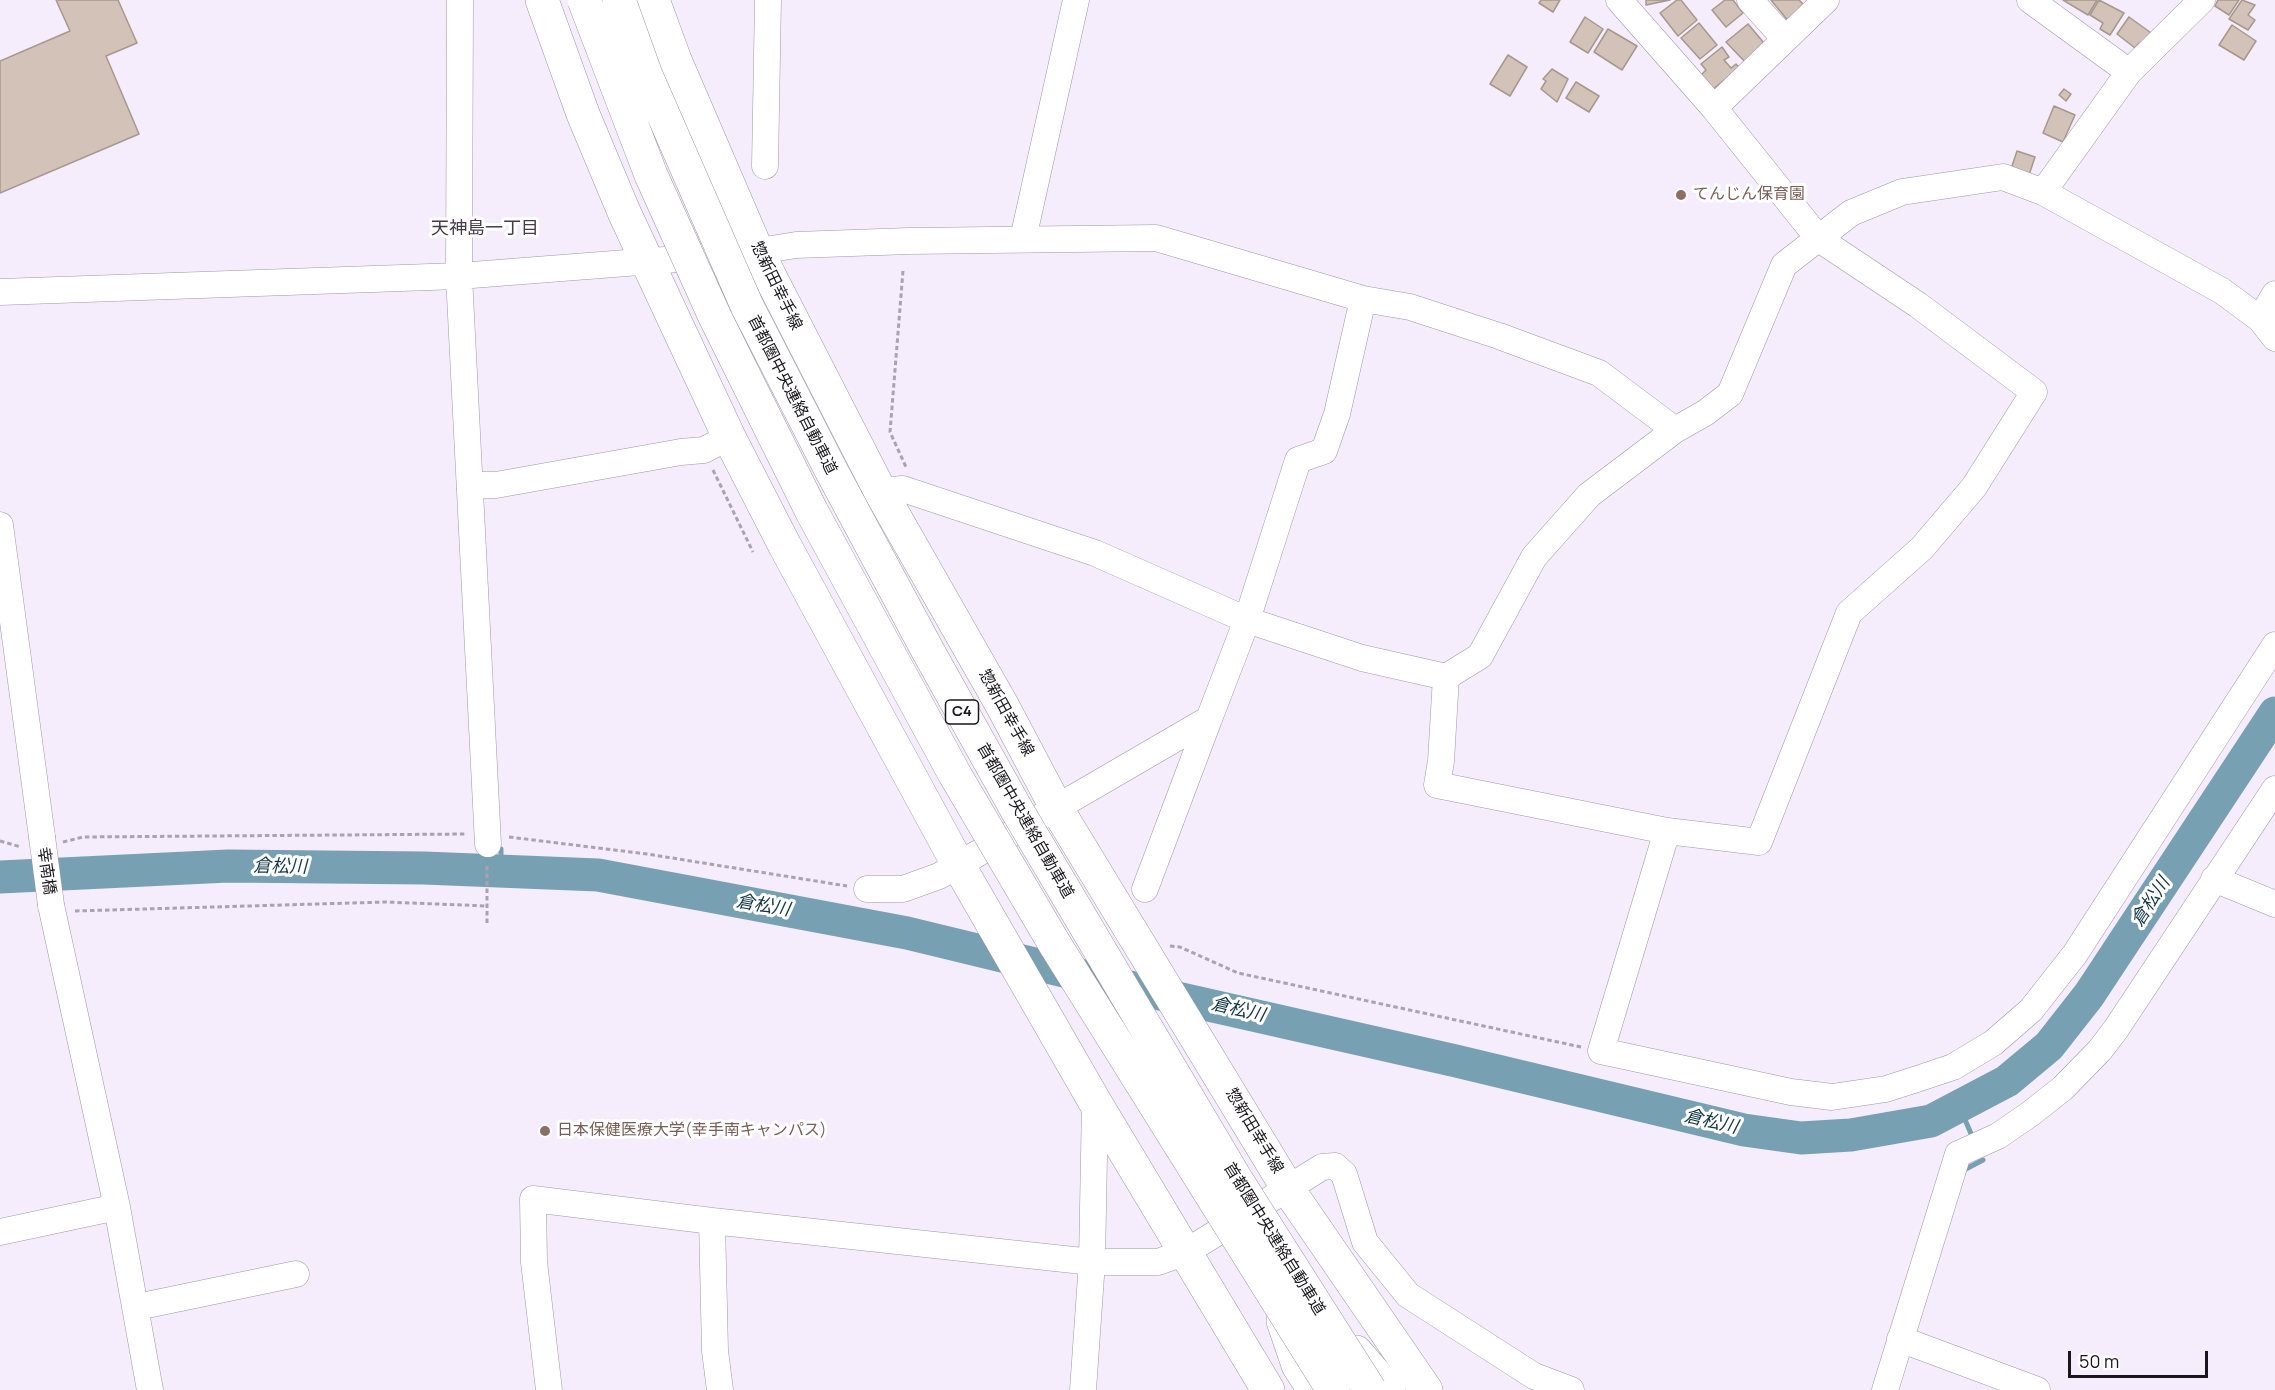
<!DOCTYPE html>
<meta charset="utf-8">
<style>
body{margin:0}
#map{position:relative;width:2275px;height:1390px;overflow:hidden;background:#f5ecfc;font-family:Manrope,sans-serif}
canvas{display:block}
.scale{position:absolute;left:2068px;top:1351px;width:140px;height:27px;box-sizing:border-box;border:3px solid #1a171c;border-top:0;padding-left:8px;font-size:18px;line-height:21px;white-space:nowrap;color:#1a171c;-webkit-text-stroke:4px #fff;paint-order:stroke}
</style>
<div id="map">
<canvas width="2275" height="1390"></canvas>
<div class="scale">50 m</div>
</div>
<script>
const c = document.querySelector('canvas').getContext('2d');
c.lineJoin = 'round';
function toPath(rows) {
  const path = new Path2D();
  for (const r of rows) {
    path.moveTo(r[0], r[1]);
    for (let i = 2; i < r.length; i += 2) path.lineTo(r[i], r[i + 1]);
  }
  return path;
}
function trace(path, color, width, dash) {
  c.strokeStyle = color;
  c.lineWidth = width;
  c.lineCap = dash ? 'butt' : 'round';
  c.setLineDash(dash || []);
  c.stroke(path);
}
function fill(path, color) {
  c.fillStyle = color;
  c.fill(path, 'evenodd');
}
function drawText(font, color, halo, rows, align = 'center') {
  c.font = font + ' Manrope,"Noto Sans JP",sans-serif';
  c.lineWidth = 6;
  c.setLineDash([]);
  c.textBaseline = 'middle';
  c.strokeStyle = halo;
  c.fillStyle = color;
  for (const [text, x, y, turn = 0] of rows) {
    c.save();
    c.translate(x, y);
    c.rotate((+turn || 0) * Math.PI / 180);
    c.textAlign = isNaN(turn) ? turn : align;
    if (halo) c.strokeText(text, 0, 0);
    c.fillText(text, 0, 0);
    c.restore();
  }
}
trace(toPath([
 [501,849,501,871],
 [1960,1108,1972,1136],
 [1962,1171,1983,1160]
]), '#77a0b3', 5);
trace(toPath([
 [0,877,228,866,424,868,598,875,907,933,1142,990,1456,1061,1744,1130,1801,1138,1851,1135,1931,1121,2007,1081,2049,1046,2089,995,2275,713]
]), '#77a0b3', 33);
const building = toPath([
 [56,0,118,0,137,43,106,56,139,134,0,193,0,61,70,31,56,0],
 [1541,0,1560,0,1553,12,1539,3,1541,0],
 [1646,0,1670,0,1646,5,1646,0],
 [1677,0,1681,0,1697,20,1678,36,1660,13,1677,0],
 [1725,0,1733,0,1743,13,1726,27,1712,10,1725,0],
 [1771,0,1799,0,1803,4,1799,8,1802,11,1789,22,1771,0],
 [2063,0,2097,0,2088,15,2063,0],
 [2099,0,2124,13,2110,35,2100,29,2103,23,2090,15,2099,0],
 [2218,0,2239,0,2229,15,2215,6,2218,0],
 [2242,0,2255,5,2248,15,2255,20,2248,30,2229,19,2242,0],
 [1585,17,1603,29,1588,53,1570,42,1585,17],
 [2129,17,2154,35,2144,47,2139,43,2135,48,2117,34,2129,17],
 [1699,23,1717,45,1700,59,1681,38,1699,23],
 [1748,24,1769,49,1749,66,1726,42,1748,24],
 [2232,25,2256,41,2244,60,2219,45,2232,25],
 [1608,29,1637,46,1622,70,1594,52,1608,29],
 [1722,47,1729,57,1724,60,1731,68,1736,64,1743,72,1728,85,1724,80,1711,91,1699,77,1706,70,1701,64,1722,47],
 [1508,55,1527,67,1510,96,1490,84,1508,55],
 [1552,69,1568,79,1557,102,1541,89,1546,81,1543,79,1552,69],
 [1576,82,1599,96,1589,112,1566,98,1576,82],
 [2064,89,2071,94,2066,101,2059,95,2064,89],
 [2054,106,2075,115,2063,142,2043,133,2054,106],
 [2017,151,2035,157,2029,175,2011,169,2017,151]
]);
fill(building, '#d2c2b7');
trace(building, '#a7988d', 1.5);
const minor = toPath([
 [460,0,459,276,488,844],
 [1750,0,1785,39],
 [2030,0,2129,72],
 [1714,108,1826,0],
 [765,166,768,0],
 [2043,192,2129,72,2202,0],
 [1023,239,1076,0],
 [741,254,796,245,909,241,1156,238,1363,299,1410,307,1499,336,1599,373,1675,430],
 [0,292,459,276,704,257],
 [2260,319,2275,294],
 [470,485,496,485,681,452,704,450,729,437],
 [880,491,903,489,1095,553,1247,620,1362,658,1446,677,1480,656,1534,557,1589,495,1675,430,1705,413,1730,394,1784,265,1851,213,1902,192,2003,177,2043,192,2222,291,2260,319,2275,338],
 [0,525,42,837],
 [1446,677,1441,761,1437,785,1667,831,1759,842,1849,613,1922,548,1974,487,2034,392,1918,305,1819,239,1714,108,1619,0],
 [1667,831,1601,1051,1791,1092,1832,1097,1886,1089,1917,1079,1953,1067,1993,1043,2031,1010,2075,954,2275,645],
 [2214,879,2275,904],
 [867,889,903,889,939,876,1209,719,1247,620,1298,460,1324,451,1337,414,1363,299],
 [1145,889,1209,719],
 [51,905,117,1207,150,1390],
 [0,1232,117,1207],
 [137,1307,296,1274],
 [1900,1339,2037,1390],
 [549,1390,534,1262,533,1199,712,1221],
 [720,1390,715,1351,712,1221,1092,1262,1158,1262,1186,1252,1322,1167,1335,1166,1344,1174,1365,1242,1408,1295,1534,1376,1571,1390],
 [1083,1390,1092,1262,1095,1102],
 [1885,1390,1958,1154,1998,1136,2030,1114,2063,1088,2100,1050,2116,1029,2275,789]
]);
const major = toPath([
 [542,0,583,114,624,212,729,437,785,546,959,866,1095,1102,1268,1390],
 [653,0,675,60,758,253,880,491,1002,705,1057,809,1288,1189,1426,1390]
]);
const highway = toPath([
 [1283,1321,1298,1365,1314,1390],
 [1356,1352,1389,1390]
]);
trace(minor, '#9f97a6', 27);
trace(major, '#9f97a6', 34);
trace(highway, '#9f97a6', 34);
trace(toPath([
 [903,271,890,432,906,467],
 [713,470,753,552],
 [509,837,647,854,847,886],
 [0,841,21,847],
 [63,842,83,837,467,834],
 [75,911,386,902,487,906],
 [487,923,487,864],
 [1170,946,1180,947,1238,973,1581,1047]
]), '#aaa3af', 3, [4.5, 3]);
trace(minor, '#fff', 26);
trace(major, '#fff', 33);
trace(highway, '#fff', 33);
const minorBridge = toPath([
 [42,837,51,905]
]);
const highwayBridge = toPath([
 [584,0,651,175,715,317,812,512,954,773,1054,943,1333,1390],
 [619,0,646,75,747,306,832,472,928,651,1018,812,1234,1176,1370,1390]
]);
trace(minorBridge, '#9f97a6', 27, []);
trace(highwayBridge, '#9f97a6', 34, []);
trace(minorBridge, '#fff', 26);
trace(highwayBridge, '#fff', 33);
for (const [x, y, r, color] of [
 [1681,195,6,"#8d6e63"],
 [545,1131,6,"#8d6e63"]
]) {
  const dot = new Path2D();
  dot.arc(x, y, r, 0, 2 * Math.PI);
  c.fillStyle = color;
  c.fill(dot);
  trace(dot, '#fff', 2);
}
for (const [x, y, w] of [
 [962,712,33]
]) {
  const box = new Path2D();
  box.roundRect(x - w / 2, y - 12, w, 24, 4.5);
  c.fillStyle = '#fff';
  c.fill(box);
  trace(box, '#1a171c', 1.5);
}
drawText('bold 15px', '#1a171c', null, [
 ["C4",962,712]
]);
drawText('16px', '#785e54', '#fff', [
 ["てんじん保育園",1693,195],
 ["日本保健医療大学(幸手南キャンパス)",557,1131]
], 'left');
drawText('16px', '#1a171c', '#fff', [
 ["惣新田幸手線",776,286,64],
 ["首都圏中央連絡自動車道",792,395,63],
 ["惣新田幸手線",1006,713,61],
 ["首都圏中央連絡自動車道",1025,821,60],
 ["幸南橋",46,871,82],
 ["惣新田幸手線",1254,1131,59],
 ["首都圏中央連絡自動車道",1274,1239,58]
]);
drawText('18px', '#433b48', '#fff', [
 ["天神島一丁目",485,229]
]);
drawText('italic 18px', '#123746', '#fff', [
 ["倉松川",280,867,1],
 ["倉松川",2151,902,-57],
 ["倉松川",763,906,10],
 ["倉松川",1238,1010,13],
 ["倉松川",1711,1122,13]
]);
</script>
